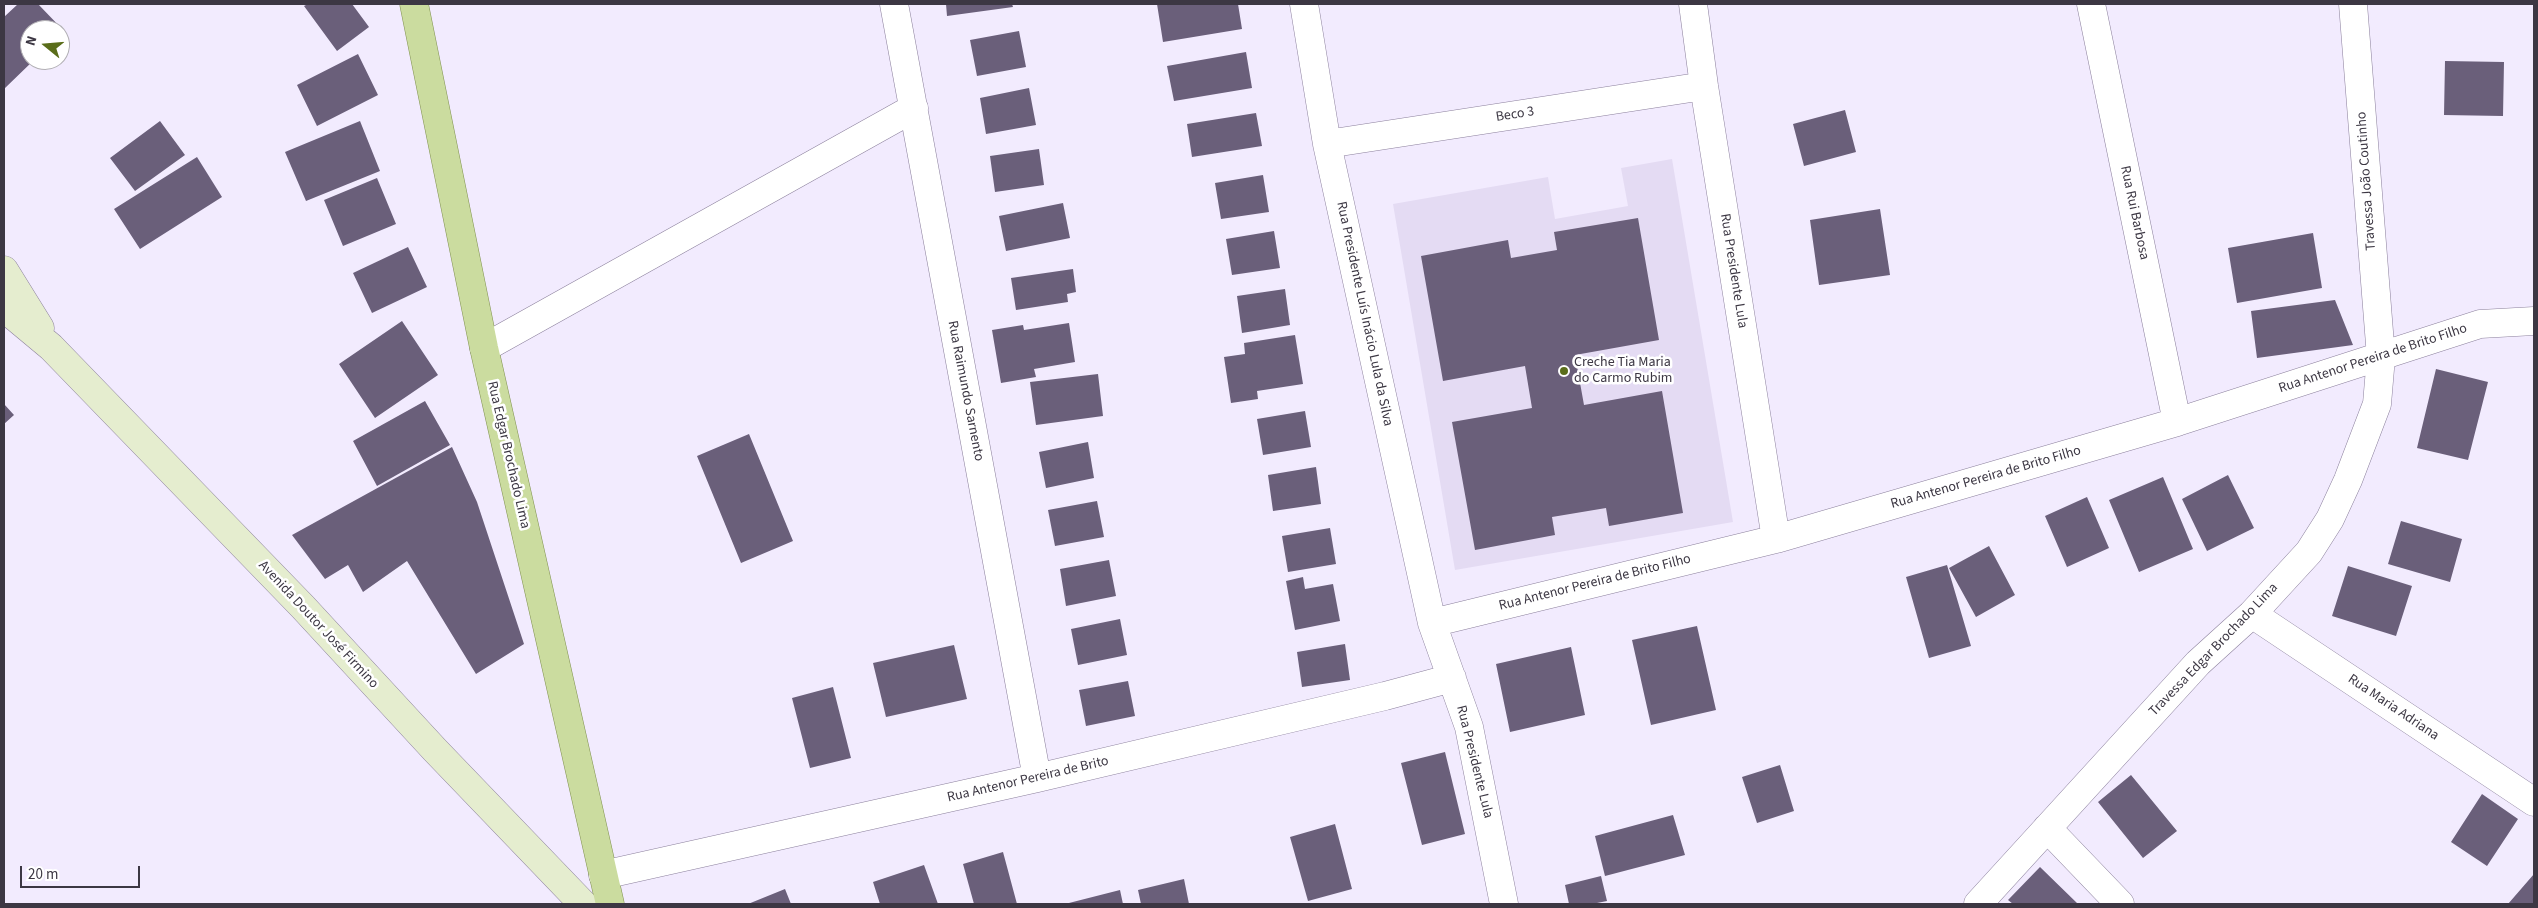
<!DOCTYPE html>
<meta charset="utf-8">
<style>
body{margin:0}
#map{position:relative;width:2538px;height:908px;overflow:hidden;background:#f2ebfe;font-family:"Source Sans 3",sans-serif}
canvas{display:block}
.frame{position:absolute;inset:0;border:5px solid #3c3743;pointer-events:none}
.north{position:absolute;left:20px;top:20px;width:50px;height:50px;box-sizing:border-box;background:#fff;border:1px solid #b1afb4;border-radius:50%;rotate:287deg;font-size:14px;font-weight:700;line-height:20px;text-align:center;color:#3c3743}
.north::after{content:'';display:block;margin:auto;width:18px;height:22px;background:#5a6d1a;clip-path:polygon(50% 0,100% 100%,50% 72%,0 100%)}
.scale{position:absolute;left:20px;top:866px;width:120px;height:22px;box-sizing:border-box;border:2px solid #3c3743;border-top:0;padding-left:6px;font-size:15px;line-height:18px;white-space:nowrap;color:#3c3743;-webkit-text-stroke:4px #fff;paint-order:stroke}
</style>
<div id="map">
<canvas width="2538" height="908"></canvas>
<div class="frame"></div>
<div class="north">N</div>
<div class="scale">20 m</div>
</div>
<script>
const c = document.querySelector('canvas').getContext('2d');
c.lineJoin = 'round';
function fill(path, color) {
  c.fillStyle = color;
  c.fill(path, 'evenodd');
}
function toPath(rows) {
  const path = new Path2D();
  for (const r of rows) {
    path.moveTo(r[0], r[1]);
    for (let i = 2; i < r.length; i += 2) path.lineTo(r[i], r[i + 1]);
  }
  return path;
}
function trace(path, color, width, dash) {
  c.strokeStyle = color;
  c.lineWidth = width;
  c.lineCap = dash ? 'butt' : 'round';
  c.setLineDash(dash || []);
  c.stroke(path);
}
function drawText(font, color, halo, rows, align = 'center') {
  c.font = font + ' "Source Sans 3",sans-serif';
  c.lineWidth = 5;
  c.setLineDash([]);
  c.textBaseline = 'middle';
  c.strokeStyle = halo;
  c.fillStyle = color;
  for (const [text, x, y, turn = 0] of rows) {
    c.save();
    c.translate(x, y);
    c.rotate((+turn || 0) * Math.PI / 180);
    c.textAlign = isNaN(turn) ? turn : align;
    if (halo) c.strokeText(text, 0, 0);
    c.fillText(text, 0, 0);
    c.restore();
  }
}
fill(toPath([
 [1672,159,1733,522,1455,570,1393,204,1548,177,1555,219,1628,206,1621,168]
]), '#e4dbf3');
fill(toPath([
 [18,4,38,4,64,31,60,35,60,30,30,30,30,60,34,60,4,89,4,17],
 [308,4,352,4,369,27,337,51,304,6],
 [946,4,1012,4,1013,7,947,16],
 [1157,4,1238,4,1242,29,1163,42],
 [1019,31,1026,67,977,76,970,40],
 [1246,52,1252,88,1174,101,1167,66],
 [358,54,378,95,317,126,297,85],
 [2445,61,2504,62,2503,116,2444,115],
 [1029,88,1036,125,986,134,980,98],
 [1845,110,1856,152,1804,166,1793,124],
 [1256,113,1262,146,1192,157,1187,124],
 [160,121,185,155,135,191,110,158],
 [360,121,380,171,306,201,285,152],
 [1039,149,1044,185,995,192,990,156],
 [197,157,222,197,140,249,114,209],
 [1263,175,1269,212,1221,219,1215,183],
 [377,178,396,224,343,246,324,200],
 [1063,203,1070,238,1006,251,999,216],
 [1880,209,1890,275,1819,285,1810,220],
 [1638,218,1659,340,1575,355,1584,405,1662,391,1683,513,1609,526,1606,508,1552,517,1555,535,1475,550,1452,422,1532,408,1525,366,1443,381,1421,256,1508,240,1511,258,1557,250,1554,232],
 [1274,231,1280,268,1232,275,1226,239],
 [2313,233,2322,288,2237,303,2228,248],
 [408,247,427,287,372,313,353,273],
 [1073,269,1076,292,1067,294,1068,302,1016,310,1011,278],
 [1285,289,1290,325,1242,333,1237,296],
 [2335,300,2353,345,2257,358,2251,311],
 [402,321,438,375,375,418,339,364],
 [1069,323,1075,362,1034,369,1036,377,1001,383,992,330,1023,325,1024,330],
 [1295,335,1303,384,1257,391,1258,399,1231,403,1224,357,1245,354,1244,343],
 [2436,369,2488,382,2468,460,2417,448],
 [1098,374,1103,416,1036,425,1030,382],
 [425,401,450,445,377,486,353,441],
 [4,404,14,415,4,424],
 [1305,411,1311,447,1263,455,1257,419],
 [749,434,793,541,741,563,697,456],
 [1088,442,1094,478,1046,488,1039,452],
 [452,447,477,502,524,644,476,674,407,561,363,592,348,565,325,579,292,535],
 [1316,467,1321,504,1273,511,1268,475],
 [2228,475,2254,528,2207,551,2182,499],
 [2163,477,2193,549,2139,572,2109,500],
 [2087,497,2109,548,2067,567,2045,516],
 [1097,501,1104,537,1055,546,1048,510],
 [2401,521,2462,539,2450,582,2388,564],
 [1330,528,1336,564,1288,572,1282,536],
 [1989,546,2015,595,1976,617,1949,568],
 [1109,560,1116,596,1066,606,1060,569],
 [1947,565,1971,646,1929,658,1906,577],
 [2348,566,2412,586,2396,636,2332,616],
 [1303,577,1305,589,1333,584,1340,621,1295,630,1286,581],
 [1120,619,1127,655,1078,665,1071,629],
 [1697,626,1716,710,1651,725,1632,640],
 [1345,644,1350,680,1302,687,1297,652],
 [954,645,967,699,886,717,873,663],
 [1571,647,1585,715,1510,732,1496,664],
 [1128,681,1135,716,1086,726,1079,690],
 [833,687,851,758,810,768,792,698],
 [1445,752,1465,834,1422,845,1401,763],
 [1780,765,1794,811,1757,823,1742,777],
 [2131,775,2177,831,2143,858,2098,802],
 [2482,794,2518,819,2487,866,2451,842],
 [1673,815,1685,855,1605,876,1595,836],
 [1335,824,1352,889,1308,901,1290,837],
 [1003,852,1017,904,974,904,963,864],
 [924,865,938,904,880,904,873,882],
 [2040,867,2078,904,2013,904,2008,900],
 [2534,874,2534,904,2508,904],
 [1601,876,1607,901,1592,904,1569,904,1565,885],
 [1184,879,1189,904,1141,904,1138,890],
 [785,889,791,904,748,904],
 [1120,890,1123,904,1065,904]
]), '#6a5f7a');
const street = toPath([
 [894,4,1037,778],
 [1304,4,1327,144,1432,623,1469,727,1504,904],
 [1693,4,1704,86,1776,539],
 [2091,4,2177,422],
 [1327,144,1704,86],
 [484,348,914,108],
 [2252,614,2534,802],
 [1432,623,1776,539,2177,422,2480,324,2534,321],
 [2047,828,2120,904],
 [603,875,1037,778,1385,696,1452,678],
 [1978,904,2198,663,2252,614,2309,552,2330,519,2348,480,2377,404,2381,357,2353,4]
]);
const secondary = toPath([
 [4,270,40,328],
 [4,308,51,347,303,607,435,750,583,904]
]);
const primary = toPath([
 [414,4,484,348,610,904]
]);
trace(street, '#8c819d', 29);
trace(secondary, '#8c819d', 29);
trace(primary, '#839355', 29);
trace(street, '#fff', 28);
trace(secondary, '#e5edcf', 28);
trace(primary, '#cbdc9f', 28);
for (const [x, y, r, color] of [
 [1564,371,5,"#5a6d1a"]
]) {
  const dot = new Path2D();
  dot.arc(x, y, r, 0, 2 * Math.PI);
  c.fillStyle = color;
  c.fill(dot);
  trace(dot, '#fff', 2);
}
drawText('14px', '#3c3743', '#fff', [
 ["Beco 3",1515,115,-9],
 ["Travessa João Coutinho",2367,181,-94],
 ["Rua Rui Barbosa",2134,213,78],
 ["Rua Presidente Lula",1733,271,81],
 ["Rua Presidente Luís Inácio Lula da Silva",1364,314,78],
 ["Rua Antenor Pereira de Brito Filho",2373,359,-18],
 ["Rua Raimundo Sarnento",965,391,79],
 ["Rua Edgar Brochado Lima",508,455,77],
 ["Rua Antenor Pereira de Brito Filho",1986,478,-16],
 ["Rua Antenor Pereira de Brito Filho",1595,583,-14],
 ["Avenida Doutor José Firmino",318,625,47],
 ["Travessa Edgar Brochado Lima",2214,650,-46],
 ["Rua Maria Adriana",2393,708,34],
 ["Rua Presidente Lula",1474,762,76],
 ["Rua Antenor Pereira de Brito",1028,780,-13]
]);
drawText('14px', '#3c3743', '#fff', [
 ["Creche Tia Maria",1574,363],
 ["do Carmo Rubim",1574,379]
], 'left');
</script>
